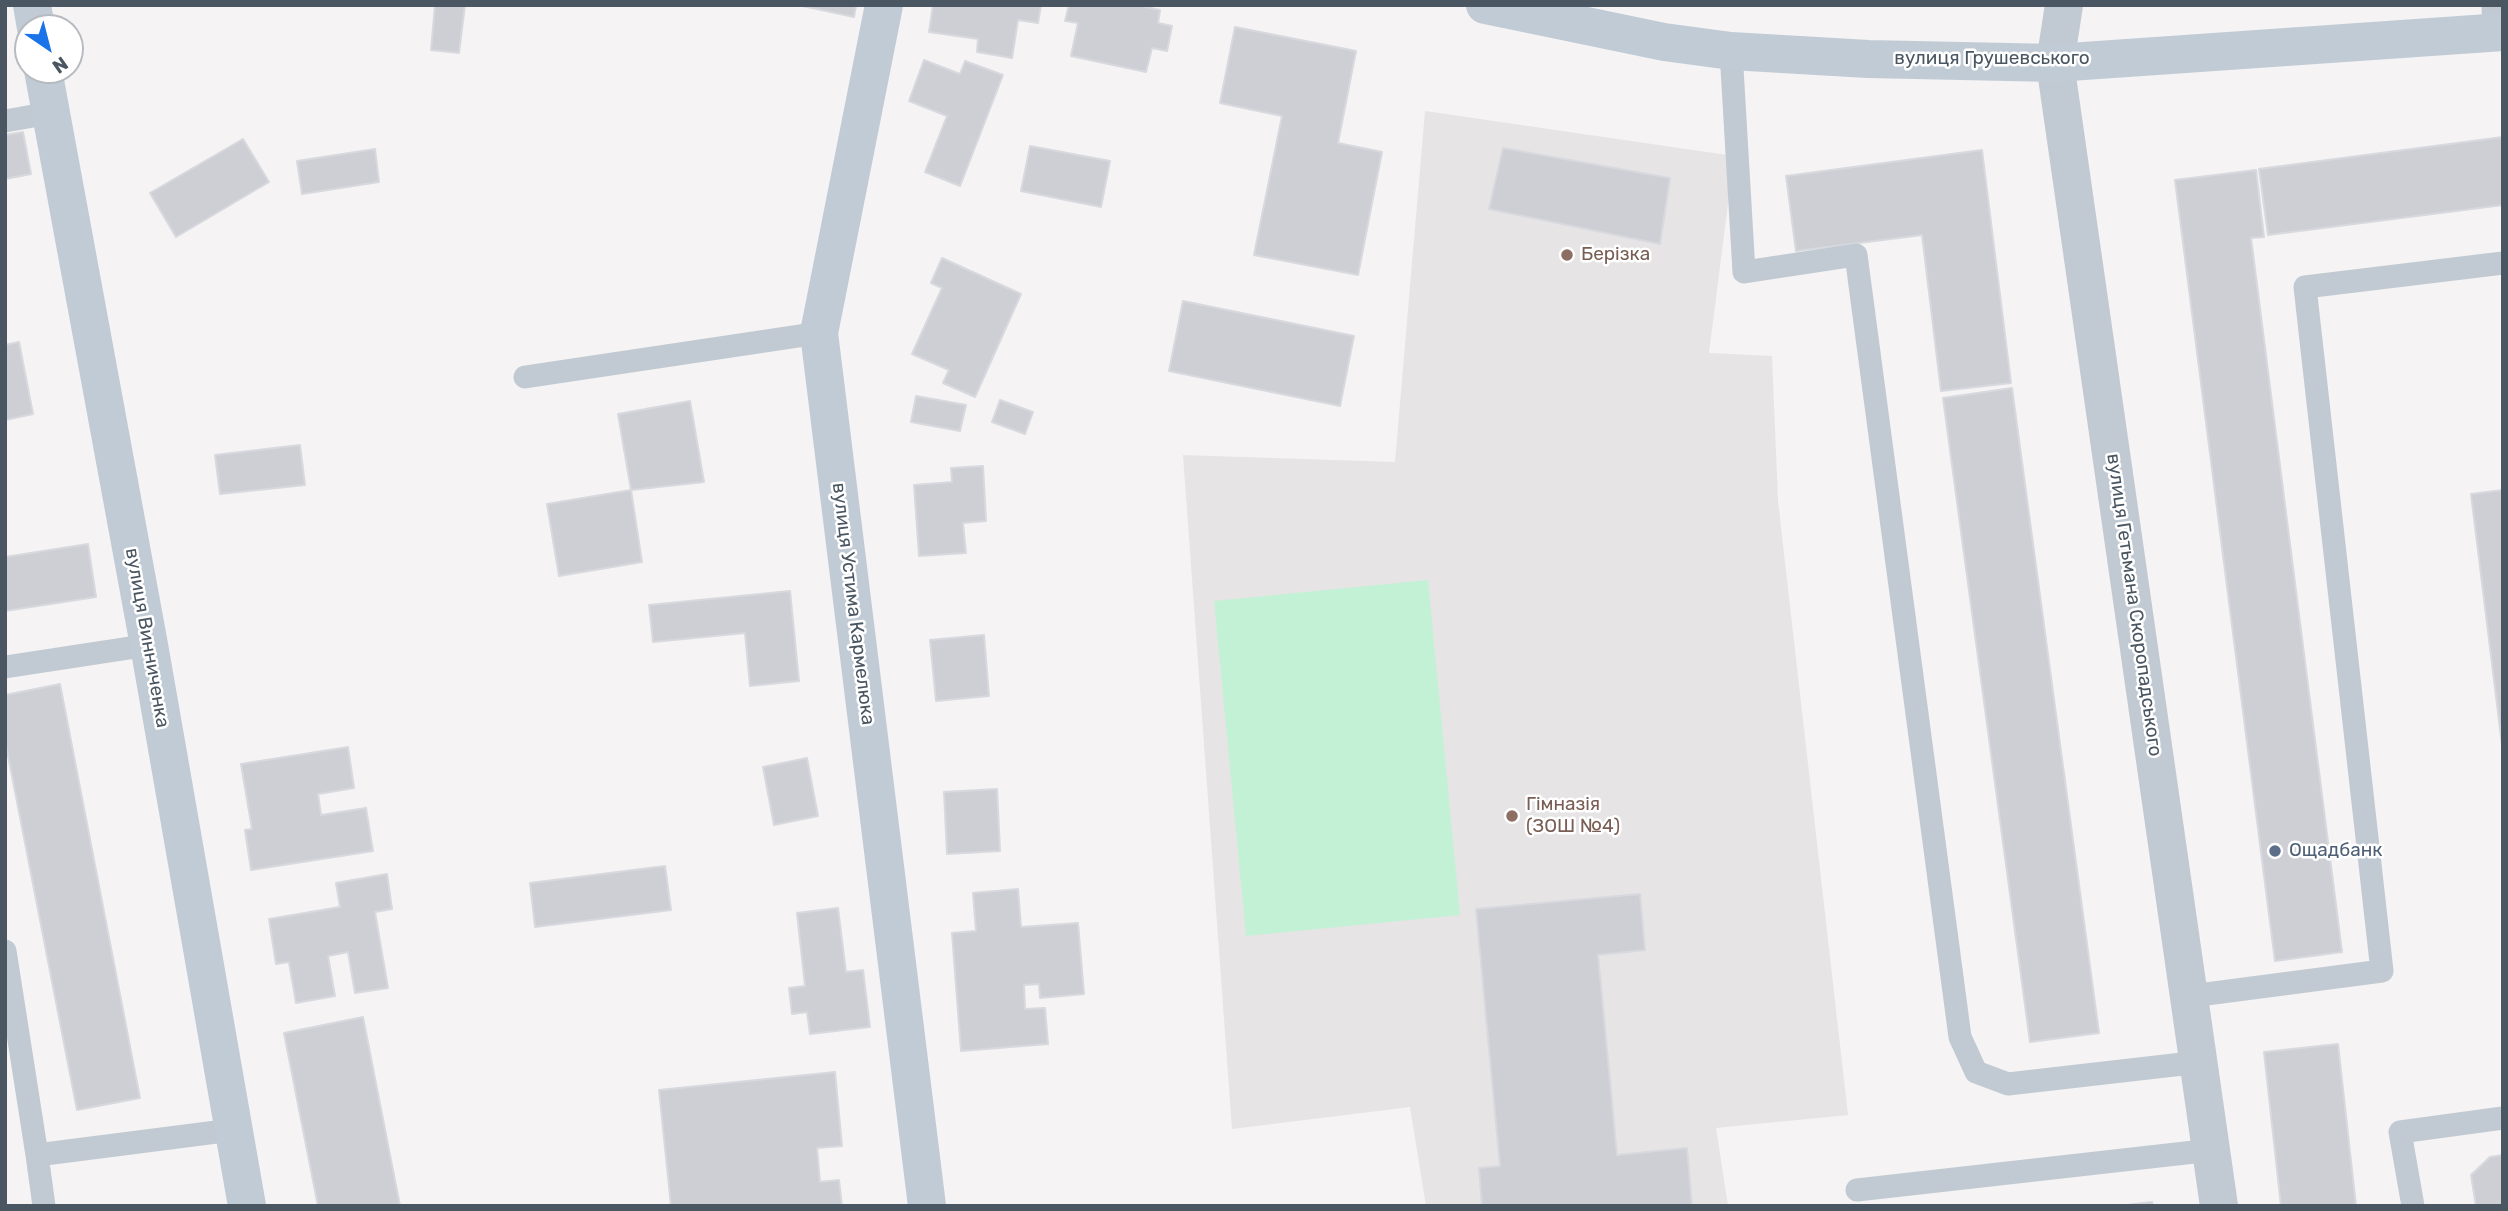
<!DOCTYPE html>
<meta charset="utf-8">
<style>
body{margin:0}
#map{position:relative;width:2508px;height:1211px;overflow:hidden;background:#f5f3f3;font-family:Rubik,sans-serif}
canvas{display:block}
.frame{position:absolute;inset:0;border:7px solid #4a5661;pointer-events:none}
.north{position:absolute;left:14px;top:14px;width:70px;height:70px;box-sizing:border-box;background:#fff;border:2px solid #b7bbc0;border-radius:50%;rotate:145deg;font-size:19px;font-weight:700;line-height:28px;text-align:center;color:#4a5661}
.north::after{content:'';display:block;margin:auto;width:24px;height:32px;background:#1a73e8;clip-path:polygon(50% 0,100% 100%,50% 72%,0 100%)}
</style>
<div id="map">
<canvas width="2508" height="1211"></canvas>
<div class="frame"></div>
<div class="north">N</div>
</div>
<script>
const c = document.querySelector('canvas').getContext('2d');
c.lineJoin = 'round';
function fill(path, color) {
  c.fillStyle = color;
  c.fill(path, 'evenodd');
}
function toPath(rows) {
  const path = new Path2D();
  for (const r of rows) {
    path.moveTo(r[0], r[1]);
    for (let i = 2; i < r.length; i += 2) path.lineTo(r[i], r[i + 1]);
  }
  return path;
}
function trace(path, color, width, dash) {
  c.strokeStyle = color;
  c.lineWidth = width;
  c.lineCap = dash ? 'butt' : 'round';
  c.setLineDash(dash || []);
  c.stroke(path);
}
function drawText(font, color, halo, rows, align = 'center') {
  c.font = font + ' Rubik,sans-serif';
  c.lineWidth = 5;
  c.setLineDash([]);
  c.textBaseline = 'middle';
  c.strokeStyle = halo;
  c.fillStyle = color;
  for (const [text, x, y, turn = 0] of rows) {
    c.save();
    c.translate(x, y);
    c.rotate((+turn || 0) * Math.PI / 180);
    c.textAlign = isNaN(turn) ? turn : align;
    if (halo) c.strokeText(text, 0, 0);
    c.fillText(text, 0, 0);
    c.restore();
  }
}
fill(toPath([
 [1425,111,1734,156,1709,353,1772,356,1778,501,1848,1115,1716,1128,1728,1206,1426,1206,1410,1107,1232,1129,1183,455,1395,462]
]), '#e6e4e5');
fill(toPath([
 [1428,580,1460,915,1246,936,1214,601]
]), '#c3f1d5');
const building = toPath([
 [435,5,465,5,459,53,431,50,435,5],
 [798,5,856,5,854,17,798,5],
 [933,5,1041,5,1038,23,1018,20,1012,58,977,52,978,39,929,32,933,5],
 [1069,5,1137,5,1160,10,1158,23,1172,26,1167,51,1152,48,1146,72,1071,56,1078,23,1065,21,1069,5],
 [1235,27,1356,51,1338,143,1382,152,1358,275,1254,255,1282,116,1220,103,1235,27],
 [924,60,960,74,965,61,1003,75,960,186,925,172,947,116,909,101,924,60],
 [23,132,31,174,5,179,5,135,23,132],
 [2503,137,2503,205,2268,235,2259,169,2503,137],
 [243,139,269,182,176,237,150,193,243,139],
 [1030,146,1110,161,1101,207,1021,191,1030,146],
 [1503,148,1670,178,1660,244,1489,209,1503,148],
 [375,149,379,182,302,194,297,161,375,149],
 [1982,150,2011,383,1941,391,1922,235,1796,251,1786,176,1982,150],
 [2256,170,2264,237,2251,238,2342,952,2275,961,2175,180,2256,170],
 [942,258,1021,294,975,397,943,383,949,370,912,354,942,288,931,283,942,258],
 [1183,301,1354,336,1340,406,1169,371,1183,301],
 [19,342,33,414,5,420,5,345,19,342],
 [2012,388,2099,1033,2030,1042,1943,398,2012,388],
 [916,396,966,405,960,431,911,422,916,396],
 [1000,400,1033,412,1025,434,992,422,1000,400],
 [690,401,704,482,631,490,618,414,690,401],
 [300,445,305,485,220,494,215,455,300,445],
 [983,466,986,521,963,523,966,553,919,556,914,485,952,482,951,468,983,466],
 [631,490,642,562,559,576,547,504,631,490],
 [2503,490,2503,753,2471,494,2503,490],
 [88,544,96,597,5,611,5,557,88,544],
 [790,591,799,681,750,686,745,633,653,642,649,605,790,591],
 [984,635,989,696,936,701,930,640,984,635],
 [60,684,140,1098,77,1110,5,740,5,695,60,684],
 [348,747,354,788,318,794,321,815,366,808,373,851,251,870,245,830,252,829,241,764,348,747],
 [807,758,818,816,774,825,763,767,807,758],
 [997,789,1000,851,947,854,944,792,997,789],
 [665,866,671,910,535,927,530,883,665,866],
 [387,874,392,909,375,912,388,988,355,993,348,952,328,956,335,996,296,1003,289,962,276,964,269,919,340,907,336,883,387,874],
 [1018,889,1021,927,1078,923,1084,994,1040,998,1039,984,1024,985,1025,1009,1045,1008,1048,1044,961,1051,952,933,976,931,973,893,1018,889],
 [1640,894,1645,950,1598,955,1617,1155,1687,1148,1692,1206,1482,1206,1479,1168,1500,1166,1476,909,1640,894],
 [838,908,846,972,863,970,870,1027,810,1034,807,1012,792,1014,789,988,805,986,797,913,838,908],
 [363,1017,400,1206,318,1206,284,1033,363,1017],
 [2338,1044,2356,1206,2281,1206,2264,1052,2338,1044],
 [835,1072,842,1146,817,1148,820,1182,839,1180,842,1206,671,1206,659,1090,835,1072],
 [2503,1155,2503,1206,2476,1206,2471,1175,2490,1157,2503,1155],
 [2152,1202,2153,1206,2119,1206,2152,1202]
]);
fill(building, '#cdcfd5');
trace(building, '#d7d9de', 2);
trace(toPath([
 [2493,5,2494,33],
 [1731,51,1744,272,1856,255,1960,1037,1976,1072,2008,1084,2200,1062],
 [5,121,50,113],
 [525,377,819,333],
 [5,667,149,645],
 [5,951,37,1155],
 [2191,996,2382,971,2305,287,2503,263],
 [1857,1190,2212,1150],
 [44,1206,37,1155,232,1130],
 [2413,1206,2400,1132,2503,1118]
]), '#c1cad2', 23);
trace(toPath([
 [2064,5,2055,63,2219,1206]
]), '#c1cad2', 38);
trace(toPath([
 [32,5,36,28],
 [884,5,819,333,927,1206],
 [1485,5,1664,42,1731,51,1868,59,2055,63,2503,32],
 [43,70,149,645,247,1206]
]), '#c1cbd6', 38);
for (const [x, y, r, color] of [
 [1567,255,7,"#8d6e63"],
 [1512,816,7,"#8d6e63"],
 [2275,851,7,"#5c6f8a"]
]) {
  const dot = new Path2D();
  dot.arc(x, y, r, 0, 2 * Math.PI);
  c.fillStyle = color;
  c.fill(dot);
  trace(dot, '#fff', 2.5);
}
drawText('19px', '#4a5661', '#fff', [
 ["вулиця Грушевського",1992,59],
 ["вулиця Устима Кармелюка",853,604,83],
 ["вулиця Гетьмана Скоропадського",2134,605,82],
 ["вулиця Винниченка",147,638,80]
]);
drawText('19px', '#785e54', '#fff', [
 ["Берізка",1581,255],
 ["Гімназія",1526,805],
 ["(ЗОШ №4)",1526,827]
], 'left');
drawText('19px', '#4e5e75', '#fff', [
 ["Ощадбанк",2289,851]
], 'left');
</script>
